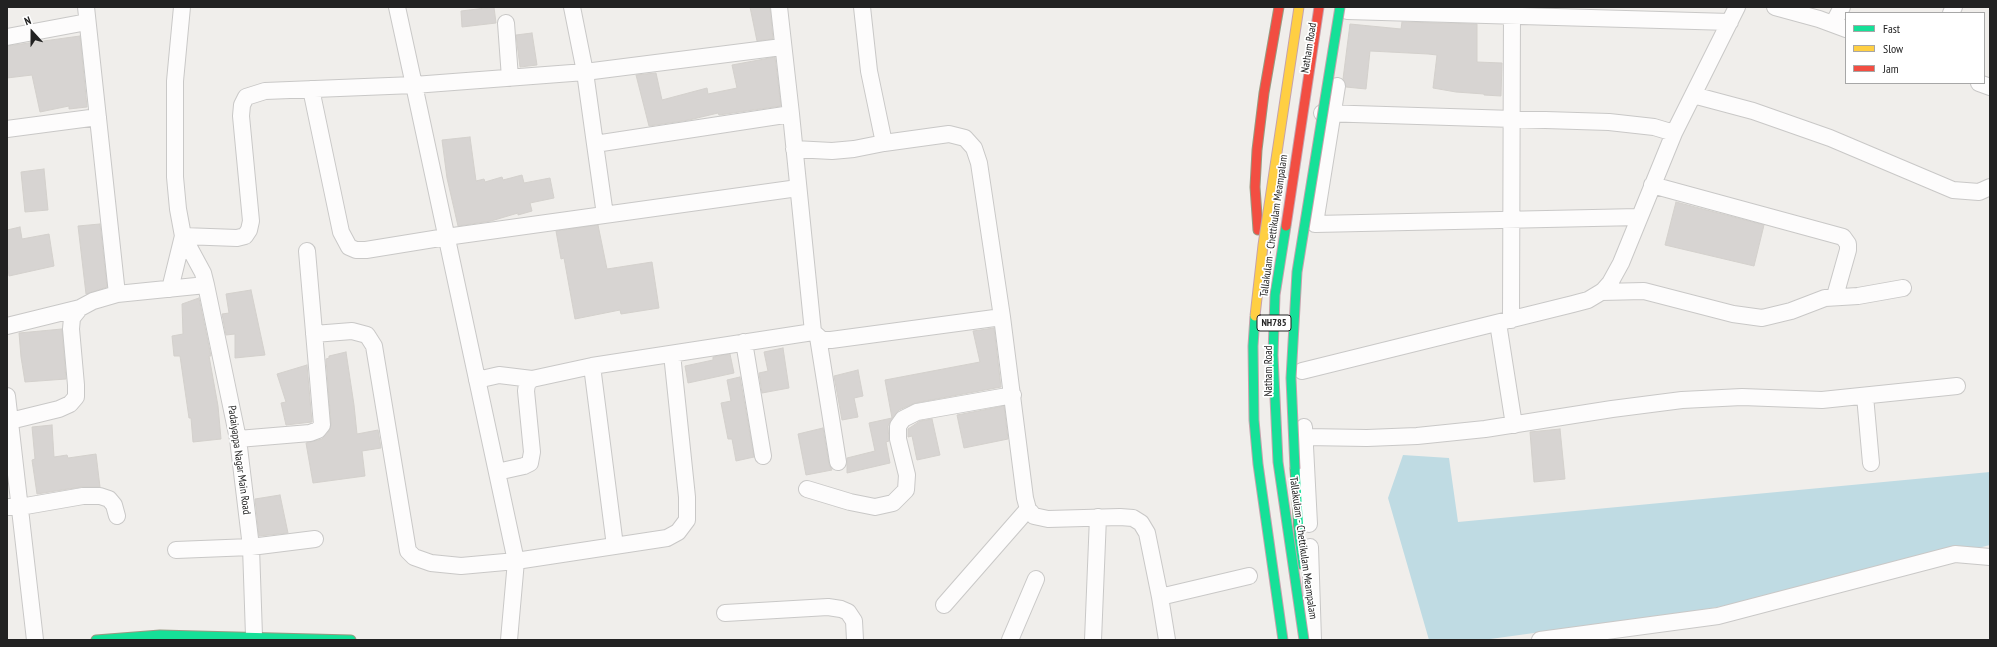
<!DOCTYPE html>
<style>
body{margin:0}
#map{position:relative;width:1997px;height:647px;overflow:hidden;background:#f0eeeb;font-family:"PT Sans Narrow",sans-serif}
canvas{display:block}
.frame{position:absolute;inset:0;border:8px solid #222;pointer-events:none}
.legend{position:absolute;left:1845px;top:12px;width:140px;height:72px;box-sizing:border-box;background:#fff;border:1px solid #a7a7a7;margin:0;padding:5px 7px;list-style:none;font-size:12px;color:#222}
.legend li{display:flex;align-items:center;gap:8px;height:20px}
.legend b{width:20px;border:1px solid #a7a7a7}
.north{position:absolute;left:12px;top:12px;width:40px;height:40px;-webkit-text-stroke:3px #fff;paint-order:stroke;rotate:339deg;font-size:11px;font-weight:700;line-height:16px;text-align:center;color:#222}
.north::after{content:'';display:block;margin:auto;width:14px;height:18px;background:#222;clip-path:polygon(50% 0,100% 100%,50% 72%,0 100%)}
</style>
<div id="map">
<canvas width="1997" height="647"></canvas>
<div class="frame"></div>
<ul class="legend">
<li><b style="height:5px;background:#16e098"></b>Fast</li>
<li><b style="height:5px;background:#ffcf43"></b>Slow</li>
<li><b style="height:5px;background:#f24e42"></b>Jam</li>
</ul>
<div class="north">N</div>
</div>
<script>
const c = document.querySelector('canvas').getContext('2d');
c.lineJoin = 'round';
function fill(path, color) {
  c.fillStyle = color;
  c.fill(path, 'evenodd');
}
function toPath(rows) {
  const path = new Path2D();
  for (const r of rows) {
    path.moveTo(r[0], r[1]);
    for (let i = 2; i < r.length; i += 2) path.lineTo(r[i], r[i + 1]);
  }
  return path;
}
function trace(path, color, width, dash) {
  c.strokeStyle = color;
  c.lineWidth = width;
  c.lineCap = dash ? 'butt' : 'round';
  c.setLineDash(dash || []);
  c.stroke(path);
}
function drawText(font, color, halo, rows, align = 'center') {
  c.font = font + ' "PT Sans Narrow",sans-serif';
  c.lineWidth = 3.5;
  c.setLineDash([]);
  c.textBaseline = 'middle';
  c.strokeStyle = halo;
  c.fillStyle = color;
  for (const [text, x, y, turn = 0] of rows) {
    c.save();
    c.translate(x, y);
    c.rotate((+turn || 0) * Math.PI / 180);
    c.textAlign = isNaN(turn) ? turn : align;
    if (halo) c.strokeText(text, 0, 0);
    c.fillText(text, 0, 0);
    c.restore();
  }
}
fill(toPath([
 [1403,455,1449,458,1458,522,1990,472,1990,545,1817,589,1701,610,1483,640,1429,640,1388,498]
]), '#bfdbe3');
const building = toPath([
 [494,7,496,23,462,27,461,11,494,7],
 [750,7,770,7,773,39,757,41,750,7],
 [1402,22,1477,24,1477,62,1502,63,1501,96,1484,95,1484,94,1456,92,1433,88,1437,55,1428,54,1370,51,1366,89,1346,87,1343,79,1350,24,1401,29,1402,22],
 [532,33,537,65,520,67,516,35,532,33],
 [80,36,87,107,69,109,69,106,40,112,32,75,7,78,7,46,80,36],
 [775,57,781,106,719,115,718,113,689,120,649,126,636,75,656,73,662,100,707,88,708,94,737,88,732,65,775,57],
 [470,137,476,181,484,179,485,182,502,177,503,180,522,175,524,183,550,178,554,198,530,203,532,211,518,215,518,213,491,221,458,226,447,178,442,140,470,137],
 [44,169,48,210,25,212,21,172,44,169],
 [1676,202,1764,225,1754,266,1665,245,1676,202],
 [100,224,107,287,86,294,78,226,100,224],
 [598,225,607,269,652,262,659,308,621,314,620,310,575,319,564,258,561,259,556,231,598,225],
 [20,227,22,239,49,234,54,266,9,276,7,261,7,230,20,227],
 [251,290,265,355,235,358,235,334,226,335,222,314,229,313,226,294,251,290],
 [199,298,211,356,209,356,218,406,221,439,193,442,191,418,189,418,180,356,174,356,172,336,183,334,182,304,199,298],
 [994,328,1001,387,915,403,899,410,892,418,885,380,980,362,973,331,994,328],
 [62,329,66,379,25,382,21,357,19,333,62,329],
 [783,348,789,388,762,393,759,373,768,371,764,352,783,348],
 [346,352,354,405,357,434,378,430,381,448,362,451,365,476,313,483,306,443,322,439,329,431,331,425,326,359,329,358,329,356,346,352],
 [730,354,734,373,688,383,685,366,713,360,713,357,730,354],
 [307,365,312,422,286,425,281,403,286,402,277,374,307,365],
 [858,370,863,396,854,398,858,417,842,420,834,376,858,370],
 [740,377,754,457,736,461,732,439,728,439,721,403,731,401,727,380,740,377],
 [1004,406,1008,439,964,448,957,415,1004,406],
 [892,418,888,426,889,441,886,442,890,463,847,473,847,458,875,451,869,423,892,418],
 [932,419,940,455,917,460,912,436,908,437,908,429,920,421,932,419],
 [52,425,54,457,67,455,68,458,96,454,100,487,81,487,37,494,32,460,35,459,32,427,52,425],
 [823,428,829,464,832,470,806,475,798,434,823,428],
 [1560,429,1565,479,1534,482,1530,432,1560,429],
 [280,495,288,533,259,536,255,499,280,495]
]);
fill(building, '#d7d4d2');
trace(building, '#d3d0cc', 1);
const street = toPath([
 [182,7,175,81,175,177,178,209,183,236,203,273,206,285,238,439,251,547,254,636],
 [572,7,585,72,782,47],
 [862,7,869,71,884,143,949,134,965,138,974,148,979,163,1002,317],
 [1775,7,1819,19,1846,29],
 [1347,11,1730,22],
 [1951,13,1954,7],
 [506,23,510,78],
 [1833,24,1842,7],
 [7,37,87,22],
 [1979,83,1990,87],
 [311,89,341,232,349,247,356,250,366,250,446,237,798,188],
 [1693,95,1753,111,1830,138,1953,190,1979,192,1990,187],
 [1322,113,1609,122,1654,127,1674,133],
 [7,129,98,117],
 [595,144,605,215],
 [794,149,832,151,854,149,884,143],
 [1652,185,1843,237,1848,244,1848,250,1835,296],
 [1316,217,1337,86],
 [1315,224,1639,217],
 [170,289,183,236,237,238,245,236,249,230,251,221,241,116,242,105,246,97,265,91,414,85,397,7],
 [1601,292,1644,291,1733,314,1762,318,1791,311,1825,298,1858,296,1903,288],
 [117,294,206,285],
 [1511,320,1512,7],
 [1498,323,1514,425],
 [7,326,80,308],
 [813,332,822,340,831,340,1002,317,1025,498,1028,509,1034,516,1048,519,1120,517,1133,518,1141,523,1147,533,1160,597,1249,576],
 [314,334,352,331,367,335,374,346,408,551,414,557,431,563,461,566,516,561,667,538,678,532,687,520,687,497,672,354],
 [818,337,838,462],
 [744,342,763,456],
 [592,366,615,546],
 [1302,371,1573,304,1588,300,1603,291,1610,283,1621,263,1674,133,1737,7],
 [477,380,499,375,532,379],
 [7,396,35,640],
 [1865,396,1871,463],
 [10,421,59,409,70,404,76,397,76,385,71,329,72,318,80,308,93,301,117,294,86,7],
 [1304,427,1309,524],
 [1305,437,1367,438,1417,436,1485,429,1612,409,1682,400,1742,397,1822,400,1957,386],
 [238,439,310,433,318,430,322,425,307,251],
 [497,472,524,466,530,463,532,452,526,391,527,384,532,379,592,366,813,332,791,114],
 [807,489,850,502,875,507,893,503,906,490,907,475,898,439,898,426,903,419,917,412,1013,395],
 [7,507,20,507,83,496,100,496,109,499,114,505,117,516],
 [1310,547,1313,640],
 [176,550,251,547,315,539],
 [1160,597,1167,640],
 [944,605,1028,509],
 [725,613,828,607,841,609,848,612,854,621,855,640],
 [509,640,516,561,414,85,585,72,595,144,791,114,779,7],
 [1010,640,1036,579],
 [1093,640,1098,517],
 [1540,640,1718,616,1955,554,1990,557]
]);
const fast = toPath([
 [1295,469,1301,564],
 [96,640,160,635,351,640]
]);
const jam = toPath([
 [1258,230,1255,187,1257,150,1264,93,1279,7]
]);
trace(street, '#c9c8c7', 18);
trace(fast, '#999a82', 11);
trace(jam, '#999a82', 11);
trace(street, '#fdfcfc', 16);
trace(fast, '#16e098', 9);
trace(jam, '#f24e42', 9);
const fastBridge = toPath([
 [1286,226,1275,295,1273,355,1278,462,1304,640],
 [1255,316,1253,346,1254,420,1258,464,1283,640],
 [1295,469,1291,378,1297,272,1340,7]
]);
const slowBridge = toPath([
 [1255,316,1263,245,1299,7]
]);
const jamBridge = toPath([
 [1286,226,1319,7]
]);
trace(fastBridge, '#c5a2ac', 11, []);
trace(slowBridge, '#c5a2ac', 11, []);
trace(jamBridge, '#c5a2ac', 11, []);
trace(fastBridge, '#16e098', 9);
trace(slowBridge, '#ffcf43', 9);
trace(jamBridge, '#f24e42', 9);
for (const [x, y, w] of [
 [1274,323,34]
]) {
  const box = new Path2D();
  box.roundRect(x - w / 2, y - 8, w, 16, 3);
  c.fillStyle = '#fff';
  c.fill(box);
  trace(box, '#222', 1);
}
drawText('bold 10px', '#222', null, [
 ["NH785",1274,323]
]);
drawText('11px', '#222', '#fff', [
 ["Natham Road",1309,48,-81],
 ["Tallakulam - Chettikulam Meampalam",1274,226,-82],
 ["Natham Road",1269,371,-90],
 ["Padaiyappa Nagar Main Road",239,460,82],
 ["Tallakulam - Chettikulam Meampalam",1303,548,82]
]);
</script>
